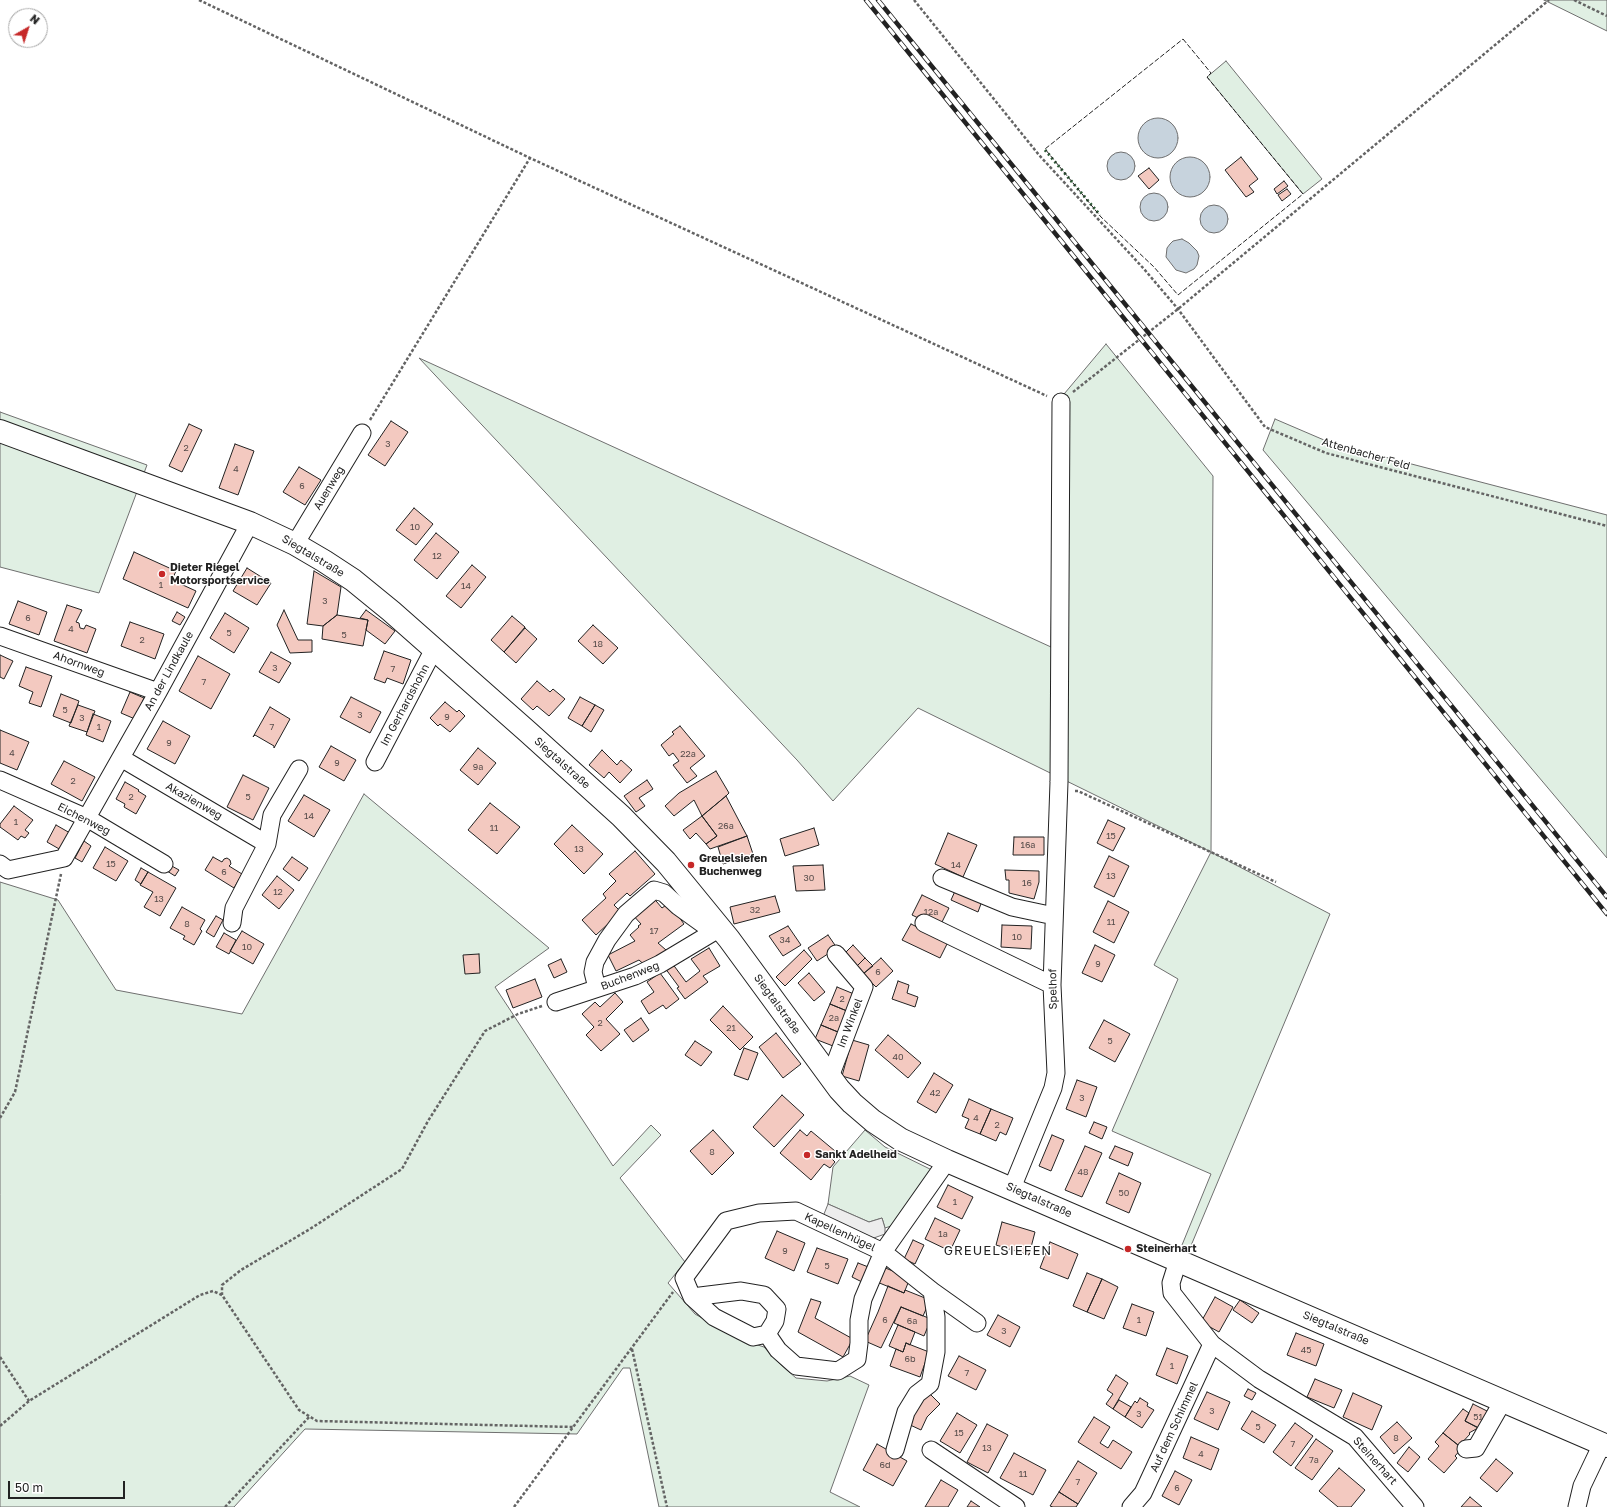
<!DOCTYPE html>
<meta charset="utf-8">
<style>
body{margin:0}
#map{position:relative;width:1607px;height:1507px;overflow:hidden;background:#fff;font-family:"Golos Text",sans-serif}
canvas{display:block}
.north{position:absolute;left:8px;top:8px;width:40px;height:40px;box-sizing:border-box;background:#fff;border:1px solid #a7a7a7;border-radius:50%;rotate:39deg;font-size:11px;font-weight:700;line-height:16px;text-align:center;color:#222}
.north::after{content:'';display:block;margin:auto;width:14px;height:18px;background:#c62828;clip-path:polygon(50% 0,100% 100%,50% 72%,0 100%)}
.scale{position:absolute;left:8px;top:1481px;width:117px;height:18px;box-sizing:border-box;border:2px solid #222;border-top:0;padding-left:5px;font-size:12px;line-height:14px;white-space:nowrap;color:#222;-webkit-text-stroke:3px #fff;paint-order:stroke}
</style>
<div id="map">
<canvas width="1607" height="1507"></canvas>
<div class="north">N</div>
<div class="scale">50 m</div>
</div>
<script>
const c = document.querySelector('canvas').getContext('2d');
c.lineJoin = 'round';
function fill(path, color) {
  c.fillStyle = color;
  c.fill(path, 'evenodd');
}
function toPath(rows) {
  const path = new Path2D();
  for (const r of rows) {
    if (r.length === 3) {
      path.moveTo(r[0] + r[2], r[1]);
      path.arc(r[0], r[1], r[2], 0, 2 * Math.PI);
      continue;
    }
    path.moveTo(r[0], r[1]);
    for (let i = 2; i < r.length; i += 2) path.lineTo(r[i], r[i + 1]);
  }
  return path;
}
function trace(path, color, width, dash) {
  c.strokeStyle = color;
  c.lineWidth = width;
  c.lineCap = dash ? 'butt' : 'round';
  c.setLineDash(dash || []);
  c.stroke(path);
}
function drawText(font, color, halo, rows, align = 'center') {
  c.font = font + ' "Golos Text",sans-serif';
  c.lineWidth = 3;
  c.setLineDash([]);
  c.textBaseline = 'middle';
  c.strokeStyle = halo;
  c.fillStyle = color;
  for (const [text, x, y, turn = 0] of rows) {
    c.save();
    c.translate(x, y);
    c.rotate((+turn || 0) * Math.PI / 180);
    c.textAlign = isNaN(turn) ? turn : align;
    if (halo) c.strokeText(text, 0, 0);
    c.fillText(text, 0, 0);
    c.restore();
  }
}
const green = toPath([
 [1544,0,1607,0,1607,31,1544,0],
 [1226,61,1322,179,1303,194,1207,77,1226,61],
 [1106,344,1213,476,1211,852,1330,914,1190,1248,1182,1245,1211,1174,1112,1131,1178,979,1154,965,1211,852,918,708,833,801,797,760,419,358,1051,647,1054,406,1106,344],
 [0,412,147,465,99,593,0,567,0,412],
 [1275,419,1331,443,1607,515,1607,858,1263,450,1275,419],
 [364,794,549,948,495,987,613,1166,651,1125,661,1135,620,1178,685,1262,668,1283,695,1314,739,1339,764,1347,780,1364,796,1378,827,1381,850,1376,869,1385,830,1492,860,1507,659,1507,630,1368,623,1368,577,1434,305,1429,234,1507,0,1507,0,882,58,900,116,990,242,1014,364,794],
 [865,1130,885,1147,934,1171,900,1223,885,1228,882,1218,869,1222,828,1204,833,1167,865,1130]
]);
fill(green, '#e0efe3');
trace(green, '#6f6f6f', 1);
const parking = toPath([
 [828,1204,869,1222,882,1218,885,1228,885,1234,871,1239,822,1219,828,1204]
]);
fill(parking, '#ededed');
trace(parking, '#6f6f6f', 1);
const water = toPath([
 [1158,138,20],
 [1121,166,14],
 [1190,177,20],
 [1154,207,14],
 [1214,219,14],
 [1182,239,1189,243,1197,251,1199,256,1197,265,1194,269,1186,273,1176,270,1166,257,1167,248,1170,244,1173,241,1182,239]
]);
fill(water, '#c7d3dd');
trace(water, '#6f6f6f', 1);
const building = toPath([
 [1241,157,1258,179,1249,186,1254,192,1246,197,1225,170,1241,157],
 [1149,168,1159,180,1149,189,1138,176,1149,168],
 [1284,181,1288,186,1277,194,1274,189,1284,181],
 [1287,189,1291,194,1282,201,1278,195,1287,189],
 [391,421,408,432,385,466,368,455,391,421],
 [189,424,202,430,182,472,169,466,189,424],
 [235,444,254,451,238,495,219,488,235,444],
 [299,467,321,480,305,505,283,492,299,467],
 [414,508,433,524,416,545,396,530,414,508],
 [436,533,459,552,437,579,414,560,436,533],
 [134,552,176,571,172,580,196,591,188,608,123,579,134,552],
 [472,565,486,577,461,608,446,596,472,565],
 [247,568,271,583,257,605,233,591,247,568],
 [314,571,341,587,337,615,323,626,307,624,314,571],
 [18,601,47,612,39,635,9,624,18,601],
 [67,605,82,610,76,622,79,623,80,628,84,629,86,625,96,629,87,653,54,641,67,605],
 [284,610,298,640,312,640,312,652,290,653,277,625,284,610],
 [366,610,395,631,385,644,366,630,368,620,360,618,366,610],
 [177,612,185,617,180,625,172,621,177,612],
 [225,613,249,628,234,653,210,638,225,613],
 [337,615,368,620,363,646,322,639,323,626,337,615],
 [512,616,525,627,504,652,491,640,512,616],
 [130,622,164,634,155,659,121,646,130,622],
 [593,625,618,648,603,664,578,641,593,625],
 [525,628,537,639,516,663,504,652,525,628],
 [384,651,411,660,403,684,387,678,385,683,374,679,384,651],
 [271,652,291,663,279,683,259,672,271,652],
 [0,655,13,661,4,679,0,677,0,655],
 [198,656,230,674,211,709,179,691,198,656],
 [26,667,52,676,41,707,29,703,33,692,19,686,26,667],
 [537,681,550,692,553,689,565,699,549,716,537,706,533,710,521,699,537,681],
 [130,692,144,698,135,719,121,713,130,692],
 [61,694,79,701,71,723,53,716,61,694],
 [351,697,381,712,370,733,340,717,351,697],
 [580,697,595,705,582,726,568,718,580,697],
 [445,702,457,712,459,710,465,716,450,732,440,724,438,726,430,718,445,702],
 [78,705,95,711,87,732,69,726,78,705],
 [595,705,604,710,591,732,582,726,595,705],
 [270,707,290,719,274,748,274,746,255,735,253,737,270,707],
 [93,714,111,721,103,742,86,735,93,714],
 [163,721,190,736,175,764,147,749,163,721],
 [680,726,705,756,690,768,697,776,687,783,673,765,679,761,673,753,669,756,661,745,674,734,672,732,680,726],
 [0,730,29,742,17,770,0,763,0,730],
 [331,746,356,760,344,781,319,767,331,746],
 [478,748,496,763,478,785,460,770,478,748],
 [602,750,617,765,621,760,632,770,620,783,609,772,604,778,589,765,602,750],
 [64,761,95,777,82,801,51,784,64,761],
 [716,771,729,793,726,796,702,816,694,800,674,816,665,806,679,793,716,771],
 [243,775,269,788,253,820,227,807,243,775],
 [647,780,653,789,639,798,645,806,636,812,624,796,647,780],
 [125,782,139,790,138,791,146,796,136,814,124,807,125,804,116,799,125,782],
 [304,795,330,810,314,837,288,821,304,795],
 [726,796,747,836,710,849,706,844,717,836,702,816,726,796],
 [490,803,520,827,497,854,468,830,490,803],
 [14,806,33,820,25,830,29,833,25,838,21,836,18,840,0,827,0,824,14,806],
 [702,816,717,836,706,844,696,833,690,839,683,830,702,816],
 [1108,820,1125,828,1113,851,1097,843,1108,820],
 [56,825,70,833,61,850,47,842,56,825],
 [572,825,603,854,584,874,554,844,572,825],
 [814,828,819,845,785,856,780,839,814,828],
 [948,833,977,845,963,877,935,864,948,833],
 [747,836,753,854,723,864,718,847,747,836],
 [1014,837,1044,837,1044,855,1013,855,1014,837],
 [84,841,91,846,82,862,75,858,84,841],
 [105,847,128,861,116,881,93,868,105,847],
 [635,851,655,874,630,896,627,893,614,905,621,912,596,935,582,920,606,898,603,894,616,881,609,874,635,851],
 [1109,856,1129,866,1114,897,1094,887,1109,856],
 [213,857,222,862,224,859,227,858,230,860,231,864,229,866,242,874,234,888,205,870,213,857],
 [292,857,308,868,299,881,283,869,292,857],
 [170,865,179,870,175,876,167,871,170,865],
 [823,865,825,890,796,891,793,866,823,865],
 [141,868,148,872,141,884,135,880,141,868],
 [1005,870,1039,871,1039,882,1034,899,1009,893,1009,880,1006,880,1005,870],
 [148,872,176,888,160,916,144,907,153,892,140,885,148,872],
 [277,876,294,890,279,909,262,895,277,876],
 [956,889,982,901,978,912,951,900,956,889],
 [651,895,662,908,669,903,684,924,658,943,666,950,648,968,639,960,616,971,608,955,635,941,630,935,639,927,638,926,641,924,631,913,651,895],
 [922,895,949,908,939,928,912,915,922,895],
 [775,896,780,912,734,924,730,907,775,896],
 [1108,901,1129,912,1114,943,1093,932,1108,901],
 [182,907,205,920,200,929,202,931,194,945,183,939,185,936,170,928,182,907],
 [216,916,223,920,214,937,206,932,216,916],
 [911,924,948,942,940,958,902,940,911,924],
 [1002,925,1032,926,1031,949,1001,947,1002,925],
 [788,926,801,945,783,956,769,936,788,926],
 [242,931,264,944,253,964,230,951,242,931],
 [224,933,236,940,229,954,216,947,224,933],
 [828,935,837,948,817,961,808,948,828,935],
 [853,945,865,958,856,967,844,954,853,945],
 [1095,945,1115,955,1102,982,1082,973,1095,945],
 [709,948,720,966,703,976,708,982,685,999,677,988,679,987,665,968,672,963,686,982,700,971,691,959,709,948],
 [804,950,812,959,785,986,776,977,804,950],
 [479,954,480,973,465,974,463,955,479,954],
 [865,958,873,966,863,974,856,967,865,958],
 [881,958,893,971,876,987,863,974,881,958],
 [561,959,567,972,554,978,548,965,561,959],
 [660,973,679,999,666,1009,663,1005,649,1014,641,1001,654,992,647,982,660,973],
 [809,973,825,992,814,1001,798,983,809,973],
 [535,979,542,997,513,1008,506,990,535,979],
 [898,981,909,985,907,993,918,997,915,1007,892,999,898,981],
 [837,987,854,994,847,1011,830,1004,837,987],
 [615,993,623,1002,606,1019,620,1034,601,1051,586,1035,594,1027,582,1014,595,1002,600,1007,615,993],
 [830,1004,847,1011,838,1032,821,1025,830,1004],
 [723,1006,753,1037,740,1050,710,1020,723,1006],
 [641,1018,649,1030,633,1042,624,1030,641,1018],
 [1104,1020,1130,1034,1115,1062,1089,1048,1104,1020],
 [821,1025,838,1032,833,1046,815,1039,821,1025],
 [776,1033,801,1064,783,1078,759,1047,776,1033],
 [888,1035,921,1063,908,1078,875,1050,888,1035],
 [852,1040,869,1045,859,1081,842,1076,852,1040],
 [695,1041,712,1052,701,1066,685,1055,695,1041],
 [744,1048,758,1053,748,1080,734,1075,744,1048],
 [934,1073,953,1085,936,1113,917,1102,934,1073],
 [1077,1080,1097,1087,1086,1117,1066,1109,1077,1080],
 [782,1095,804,1115,774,1147,753,1127,782,1095],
 [969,1099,991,1109,980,1134,965,1128,969,1119,962,1116,969,1099],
 [991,1109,1013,1118,1006,1135,1000,1132,996,1141,980,1134,991,1109],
 [1094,1122,1107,1127,1102,1139,1089,1133,1094,1122],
 [713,1130,734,1153,712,1175,690,1151,713,1130],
 [800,1130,807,1136,811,1131,835,1151,830,1157,835,1162,830,1168,824,1164,811,1180,780,1153,800,1130],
 [1052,1135,1064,1140,1051,1171,1039,1166,1052,1135],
 [1085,1146,1102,1153,1082,1197,1065,1190,1085,1146],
 [1115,1146,1133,1153,1128,1166,1109,1158,1115,1146],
 [1119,1173,1141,1183,1129,1213,1106,1203,1119,1173],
 [948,1185,973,1197,962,1219,937,1207,948,1185],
 [935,1218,960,1230,950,1251,925,1239,935,1218],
 [1002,1222,1035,1232,1029,1255,996,1245,1002,1222],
 [777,1231,805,1243,794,1271,765,1258,777,1231],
 [913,1240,924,1245,915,1264,904,1259,913,1240],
 [1050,1242,1078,1254,1068,1279,1040,1268,1050,1242],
 [817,1248,848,1259,838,1284,807,1272,817,1248],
 [858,1263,871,1268,864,1283,852,1277,858,1263],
 [883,1267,910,1278,904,1293,877,1282,883,1267],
 [1087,1273,1102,1279,1087,1312,1073,1306,1087,1273],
 [1102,1279,1118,1287,1104,1319,1087,1312,1102,1279],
 [888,1286,904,1293,905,1290,930,1300,923,1316,901,1307,881,1348,865,1341,878,1312,888,1286],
 [1215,1297,1233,1307,1219,1332,1201,1322,1215,1297],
 [811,1299,821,1302,815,1318,853,1339,843,1357,798,1332,811,1299],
 [1240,1300,1259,1313,1252,1323,1233,1310,1240,1300],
 [1132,1304,1154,1312,1146,1336,1123,1328,1132,1304],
 [901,1307,931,1319,924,1336,894,1323,901,1307],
 [998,1315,1020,1327,1010,1347,987,1335,998,1315],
 [898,1325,915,1332,910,1345,906,1343,903,1352,889,1346,898,1325],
 [1296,1333,1324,1344,1316,1366,1287,1355,1296,1333],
 [906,1343,929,1352,920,1377,890,1366,896,1349,903,1352,906,1343],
 [1167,1348,1188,1356,1177,1384,1156,1375,1167,1348],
 [959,1356,986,1370,976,1390,948,1376,959,1356],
 [1116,1375,1128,1383,1113,1409,1106,1404,1113,1394,1107,1390,1116,1375],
 [1315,1379,1342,1390,1334,1408,1307,1397,1315,1379],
 [1248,1389,1256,1393,1252,1400,1244,1396,1248,1389],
 [1207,1392,1230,1402,1218,1430,1194,1419,1207,1392],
 [929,1393,940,1404,927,1417,921,1430,908,1424,916,1406,929,1393],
 [1353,1393,1382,1406,1372,1430,1343,1417,1353,1393],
 [1140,1398,1148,1403,1147,1406,1154,1410,1142,1428,1125,1417,1135,1401,1137,1403,1140,1398],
 [1119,1400,1131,1407,1125,1417,1113,1409,1119,1400],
 [1473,1404,1491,1413,1483,1430,1465,1421,1473,1404],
 [1463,1409,1469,1413,1465,1421,1478,1428,1469,1433,1470,1434,1459,1446,1443,1433,1463,1409],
 [1252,1411,1276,1425,1264,1443,1241,1429,1252,1411],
 [957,1413,977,1425,960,1453,940,1441,957,1413],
 [1094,1417,1110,1427,1100,1443,1108,1448,1113,1440,1132,1452,1121,1469,1078,1442,1094,1417],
 [1397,1422,1412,1438,1394,1454,1380,1437,1397,1422],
 [1295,1423,1313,1436,1291,1466,1273,1452,1295,1423],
 [987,1424,1008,1435,988,1473,967,1462,987,1424],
 [1443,1433,1462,1448,1455,1456,1457,1458,1444,1473,1428,1459,1439,1446,1435,1442,1443,1433],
 [1191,1437,1219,1449,1211,1470,1183,1458,1191,1437],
 [1316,1439,1333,1451,1312,1480,1295,1468,1316,1439],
 [877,1444,907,1461,893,1486,863,1470,877,1444],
 [1409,1447,1420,1457,1408,1472,1397,1463,1409,1447],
 [1014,1453,1046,1470,1033,1495,1000,1478,1014,1453],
 [1496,1459,1513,1473,1497,1492,1480,1478,1496,1459],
 [1078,1461,1097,1473,1078,1504,1059,1492,1078,1461],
 [1339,1468,1365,1490,1351,1507,1338,1507,1319,1491,1339,1468],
 [1175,1471,1192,1480,1179,1505,1162,1496,1175,1471],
 [941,1480,958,1490,948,1507,925,1507,941,1480],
 [1059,1492,1078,1504,1076,1507,1053,1507,1050,1506,1059,1492],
 [1470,1497,1482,1507,1461,1507,1470,1497],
 [971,1501,980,1507,967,1507,971,1501]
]);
fill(building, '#f3c9c0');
trace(building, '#222', 1);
const minor = toPath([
 [295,544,362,433],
 [0,636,158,692],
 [121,758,267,844,234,908,232,923],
 [375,762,434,649],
 [0,780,87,818,164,864],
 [267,844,272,815,299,769],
 [0,864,8,870,64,858,158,692,250,523],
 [942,878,1012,907,1054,916],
 [924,923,1052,985],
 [597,988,593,972,595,962,607,940,626,914,654,890,664,893,678,906,714,932],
 [556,1002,635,976,660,964,720,928],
 [830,1077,864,987,836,954],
 [1012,1188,1053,1088,1056,1073,1052,985,1059,782,1061,402],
 [1178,1261,1171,1283,1172,1293,1212,1344,1259,1379,1355,1437,1415,1507],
 [932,1291,977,1323],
 [692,1297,741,1291,764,1295,777,1309,775,1321,767,1334,753,1337,714,1317,692,1297,684,1278,726,1221,759,1213,796,1211,883,1252,947,1161],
 [767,1334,778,1350,796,1366,838,1371,857,1359,859,1343,859,1320,863,1299,883,1252,932,1291,936,1317,936,1352,930,1384,917,1394,906,1412,895,1450],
 [1466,1449,1476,1448,1503,1401],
 [931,1450,1016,1507],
 [1131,1507,1143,1493,1212,1344],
 [1577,1507,1582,1486,1602,1444]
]);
const major = toPath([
 [0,431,250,523,295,544,324,561,353,580,391,611,528,732,621,816,666,862,729,939,839,1089,852,1103,873,1121,900,1139,947,1161,1607,1446]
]);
trace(minor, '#222', 19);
trace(major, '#222', 24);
trace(toPath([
 [199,0,530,158,1047,396],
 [914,0,1039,155,1144,269,1178,309,1265,427,1326,453,1607,526],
 [1574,0,1607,16],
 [1073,392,1178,309,1549,0],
 [370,420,530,158],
 [1075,791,1078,791,1276,882],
 [542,1006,518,1014,485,1031,428,1121,402,1169,310,1229,241,1270,222,1285,222,1295,299,1410,317,1421,573,1427],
 [0,1118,15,1092,61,874],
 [632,1349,667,1507],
 [0,1357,29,1401],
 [0,1426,29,1401,200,1295,213,1291,222,1295],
 [225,1507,310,1416],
 [514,1507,673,1292]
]), '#646464', 2.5, [3, 2]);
trace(minor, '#fff', 17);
trace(major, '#fff', 22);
const rail = toPath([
 [866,0,1607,914],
 [878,0,1607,897]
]);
trace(rail, '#222', 4.5);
trace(rail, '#fff', 3, [9]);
trace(toPath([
 [1045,150,1100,215]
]), '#2f5e38', 3, [2, 3]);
trace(toPath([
 [1183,39,1211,73,1207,77,1303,194,1178,295,1154,267,1101,217,1045,149,1183,39]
]), '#222', 1, [5, 2]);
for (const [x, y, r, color] of [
 [162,574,4,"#c62828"],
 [691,865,4,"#c62828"],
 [807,1155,4,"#c62828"],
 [1128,1249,4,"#c62828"]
]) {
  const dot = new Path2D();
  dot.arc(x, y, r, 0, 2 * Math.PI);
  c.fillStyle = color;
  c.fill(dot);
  trace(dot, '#fff', 1.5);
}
drawText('9px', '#564c4a', null, [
 ["3",388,444],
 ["2",186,448],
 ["4",236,469],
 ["6",302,486],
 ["10",415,527],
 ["12",437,556],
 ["1",161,585],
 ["14",466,586],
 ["3",325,601],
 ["6",28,618],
 ["4",71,629],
 ["5",229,633],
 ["5",344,635],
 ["2",142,640],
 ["18",598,644],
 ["3",275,668],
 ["7",393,669],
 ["7",204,682],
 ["5",65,710],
 ["3",360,715],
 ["9",447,717],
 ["3",82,718],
 ["1",99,727],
 ["7",272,727],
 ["9",169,743],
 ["4",12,753],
 ["22a",688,754],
 ["9",337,763],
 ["9a",478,767],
 ["2",73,781],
 ["2",131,797],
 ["5",248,797],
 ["14",309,816],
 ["1",16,822],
 ["26a",726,826],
 ["11",494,828],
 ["15",1111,836],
 ["16a",1028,845],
 ["13",579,849],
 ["15",111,864],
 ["14",956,865],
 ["6",224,872],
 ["13",1111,876],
 ["30",809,878],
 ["16",1027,883],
 ["12",278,892],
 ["13",159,899],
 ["32",755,910],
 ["12a",931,912],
 ["11",1111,922],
 ["8",187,924],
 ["17",654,931],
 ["10",1017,937],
 ["34",785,940],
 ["10",247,947],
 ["9",1098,964],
 ["6",878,972],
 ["2",842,999],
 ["2a",834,1018],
 ["2",600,1023],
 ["21",731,1028],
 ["5",1110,1041],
 ["40",898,1057],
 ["42",935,1093],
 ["3",1082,1098],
 ["4",976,1118],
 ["2",997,1125],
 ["8",712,1152],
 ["48",1083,1172],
 ["50",1124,1193],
 ["1",955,1202],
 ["1a",943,1234],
 ["9",785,1251],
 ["5",827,1266],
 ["6",885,1320],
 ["1",1139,1320],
 ["6a",912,1321],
 ["3",1004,1331],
 ["45",1306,1350],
 ["6b",910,1359],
 ["1",1172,1366],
 ["7",967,1373],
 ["3",1212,1411],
 ["3",1139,1414],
 ["51",1478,1417],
 ["5",1258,1427],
 ["15",959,1433],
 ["8",1396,1438],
 ["7",1293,1444],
 ["13",987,1448],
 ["4",1201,1454],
 ["7a",1314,1460],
 ["6d",885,1465],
 ["11",1023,1474],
 ["7",1078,1482],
 ["6",1177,1488]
]);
drawText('11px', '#222', '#fff', [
 ["Attenbacher Feld",1366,454,16],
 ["Auenweg",329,488,-59],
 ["Siegtalstraße",313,556,31],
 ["Ahornweg",79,664,20],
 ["An der Lindkaule",169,671,-61],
 ["Im Gerhardshohn",405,705,-62],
 ["Siegtalstraße",562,763,42],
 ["Akazienweg",194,801,30],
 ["Eichenweg",84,819,27],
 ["Buchenweg",630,976,-21],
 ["Spelhof",1053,989,-91],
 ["Siegtalstraße",777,1004,54],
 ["Im Winkel",850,1023,-69],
 ["Siegtalstraße",1039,1200,24],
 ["Kapellenhügel",840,1232,25],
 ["Siegtalstraße",1336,1328,23],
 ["Auf dem Schimmel",1174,1427,-65],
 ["Steinerhart",1375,1461,48]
]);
drawText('bold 11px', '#222', '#fff', [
 ["Dieter Riegel",170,568],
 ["Motorsportservice",170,581],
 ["Greuelsiefen",699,859],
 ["Buchenweg",699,872],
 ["Sankt Adelheid",815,1155],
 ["Steinerhart",1136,1249]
], 'left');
c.letterSpacing = '1px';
drawText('13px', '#222', '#fff', [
 ["GREUELSIEFEN",998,1251]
]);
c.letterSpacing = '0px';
</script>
